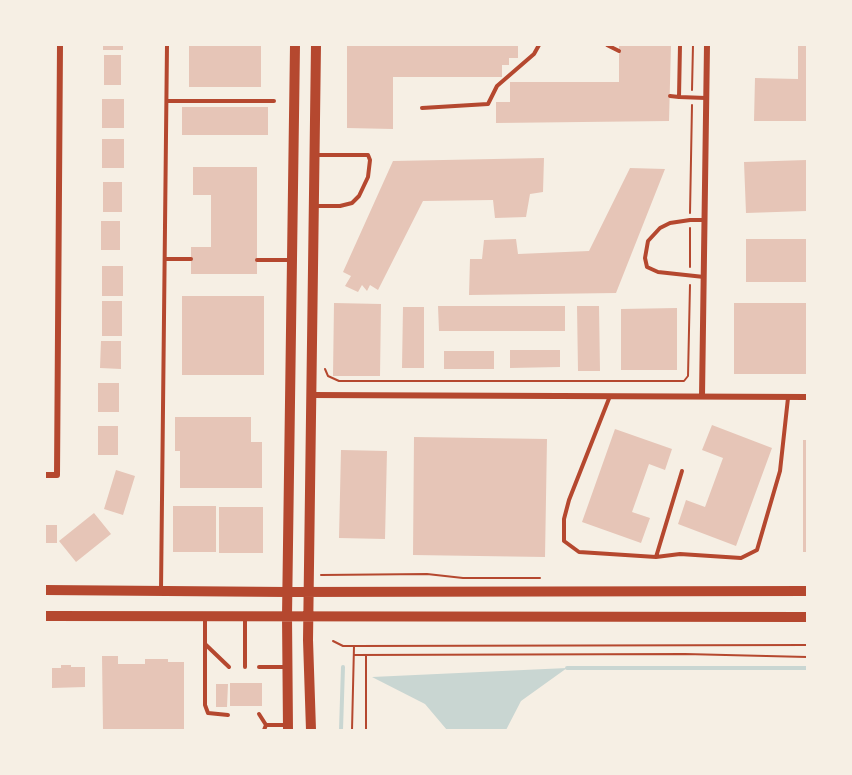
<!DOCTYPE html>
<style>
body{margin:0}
#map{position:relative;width:852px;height:775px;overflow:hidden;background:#f6efe4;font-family:Roboto,sans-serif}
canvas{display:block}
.frame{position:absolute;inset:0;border:46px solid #f6efe4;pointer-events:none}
</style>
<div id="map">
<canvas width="852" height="775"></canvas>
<div class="frame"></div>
</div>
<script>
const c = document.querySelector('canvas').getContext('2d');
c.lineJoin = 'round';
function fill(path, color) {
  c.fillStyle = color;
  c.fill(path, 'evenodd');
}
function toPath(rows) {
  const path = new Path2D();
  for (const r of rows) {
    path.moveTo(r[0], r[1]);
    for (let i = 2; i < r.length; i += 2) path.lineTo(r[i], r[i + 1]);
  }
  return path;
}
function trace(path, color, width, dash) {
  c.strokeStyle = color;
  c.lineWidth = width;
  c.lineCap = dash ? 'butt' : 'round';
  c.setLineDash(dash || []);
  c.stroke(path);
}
fill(toPath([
 [567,668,521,701,506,730,447,730,425,704,372,677]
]), '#c9d6d2');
trace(toPath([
 [567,668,807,668],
 [341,730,343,667]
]), '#c9d6d2', 4);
fill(toPath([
 [103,45,123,45,123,50,103,50],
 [189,45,261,45,261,87,189,87],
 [347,45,518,45,518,58,509,58,509,65,502,65,502,77,393,77,393,129,347,128],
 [619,45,671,45,669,121,496,123,496,102,510,102,510,82,619,82],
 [798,45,807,45,807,121,754,121,755,78,798,79],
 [104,55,121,55,121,85,104,85],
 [102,99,124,99,124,128,102,128],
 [182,107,268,107,268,135,182,135],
 [102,139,124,139,124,168,102,168],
 [544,158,543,192,530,194,526,217,495,218,493,200,423,201,378,290,370,285,367,291,362,285,358,292,345,286,351,276,343,272,393,161],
 [807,160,807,211,746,213,744,162],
 [193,167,257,167,257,274,191,274,191,247,211,247,211,195,193,195],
 [630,168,665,169,616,293,469,295,470,259,482,259,484,240,516,239,518,254,589,251],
 [103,182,122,182,122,212,103,212],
 [101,221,120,221,120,250,101,250],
 [746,239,807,239,807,282,746,282],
 [102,266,123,266,123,296,102,296],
 [182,296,264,296,264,375,182,375],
 [102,301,122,301,122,336,102,336],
 [334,303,381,304,380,376,333,376],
 [734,303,807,303,807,374,734,374],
 [438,306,565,306,565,331,439,331],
 [577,306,599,306,600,371,578,371],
 [403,307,424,307,424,368,402,368],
 [677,308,677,370,621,370,621,309],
 [101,341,121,341,121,369,100,368],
 [510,350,560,350,560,367,510,368],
 [444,351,494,351,494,369,444,369],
 [98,383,119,383,119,412,98,412],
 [175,417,251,417,251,442,262,442,262,488,180,488,180,451,175,451],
 [712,425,772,448,736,546,678,524,686,500,705,507,723,458,702,450],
 [98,426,118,426,118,455,98,455],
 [615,429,672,449,665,470,649,464,632,512,650,518,641,543,582,522],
 [414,437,547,439,545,557,413,555],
 [803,440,807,440,807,552,803,552],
 [341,450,387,451,385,539,339,538],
 [116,470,135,476,123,515,104,509],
 [173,506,216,506,216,552,173,552],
 [219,507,263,507,263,553,219,553],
 [94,513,111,534,76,562,59,541],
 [45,525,57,525,57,543,45,543],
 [102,656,118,656,118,664,145,664,145,659,168,659,168,662,184,662,184,730,103,730],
 [61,665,71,665,71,667,85,667,85,687,52,688,52,668,61,668],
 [230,683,262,683,262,706,230,706],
 [216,684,228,684,227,707,216,707]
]), '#e6c5b7');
trace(toPath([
 [692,90,693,45],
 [690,213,692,105],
 [690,267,690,228],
 [325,369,328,376,339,381,684,381,688,376,690,285],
 [321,575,427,574,463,578,540,578],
 [333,641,343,646,354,646],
 [354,655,685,654,807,657],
 [366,655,366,730],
 [352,730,354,646,807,645]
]), '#b5482f', 2);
trace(toPath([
 [607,45,619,51],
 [680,45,679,97,706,98],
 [670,96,679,97],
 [167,101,274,101],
 [422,108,488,104,497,86,534,54,539,45],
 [315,206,340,206,352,203,359,196,368,177,370,160,368,155,317,155],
 [165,259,191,259],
 [257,260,292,260],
 [704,277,658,272,647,267,645,258,648,241,660,228,670,223,690,220,704,220],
 [610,396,569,500,564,519,564,541,579,552,656,557,680,554,741,558,757,550,780,471,788,398],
 [656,557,682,471],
 [161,590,167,45],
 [205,616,205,705,208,713,228,715],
 [205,644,229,667],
 [245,667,245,616],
 [259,667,285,667],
 [259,714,266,725,264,730],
 [266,725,286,725]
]), '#b5482f', 4);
trace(toPath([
 [311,395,807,397],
 [702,396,707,45],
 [45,475,57,475,60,45]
]), '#b5482f', 6);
trace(toPath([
 [45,590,287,592,807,591],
 [45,616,807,617],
 [288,730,287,616,295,45],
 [311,730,308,640,316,45]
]), '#b5482f', 10);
</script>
